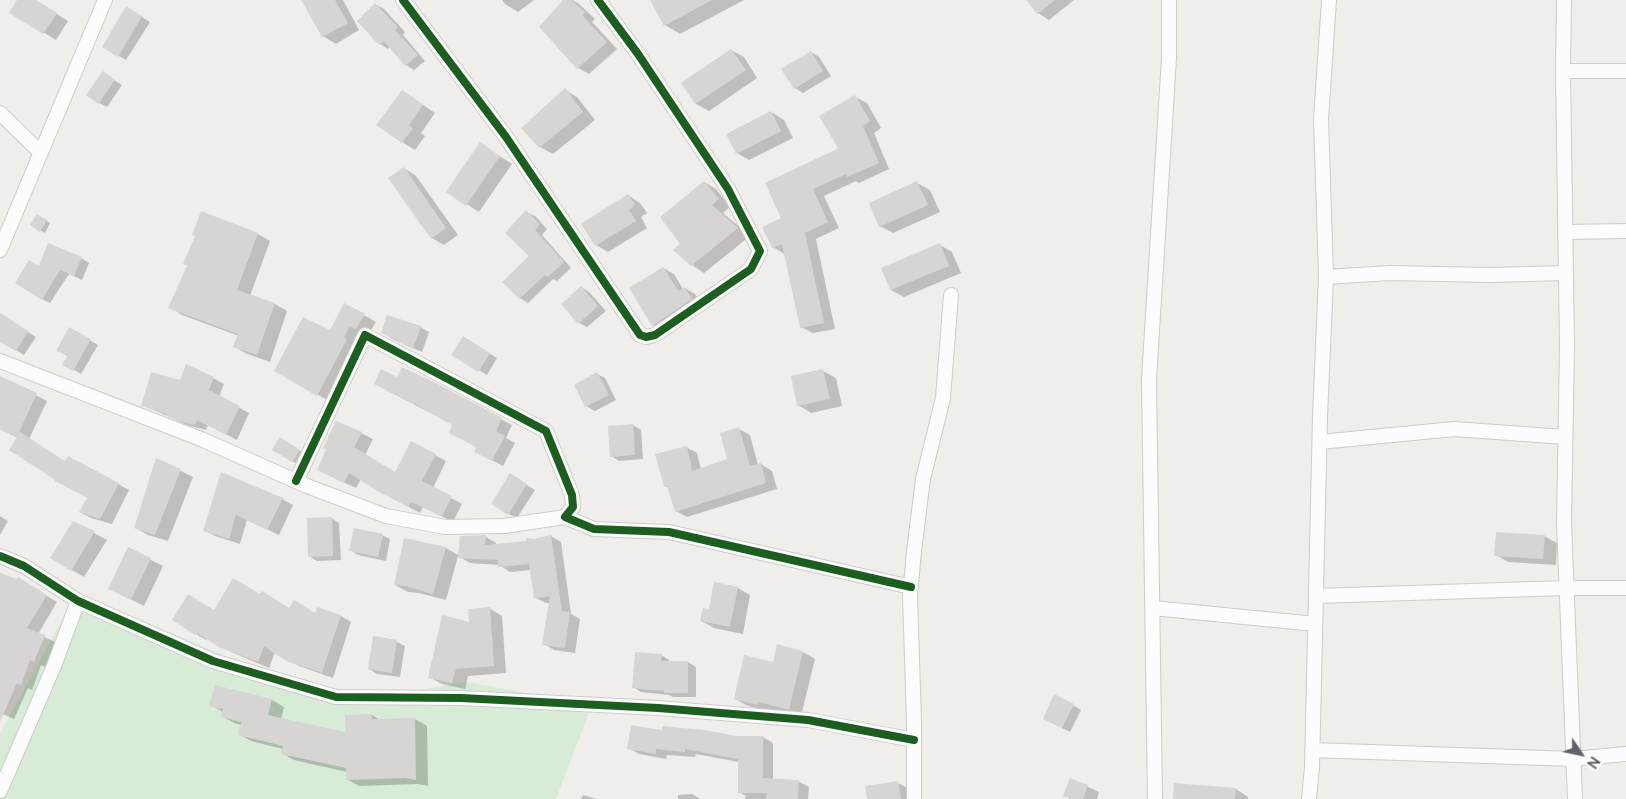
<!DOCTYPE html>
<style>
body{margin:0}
#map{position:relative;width:1626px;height:799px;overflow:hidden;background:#efeeea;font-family:Raleway,sans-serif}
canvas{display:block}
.north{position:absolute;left:1556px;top:729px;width:50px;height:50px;-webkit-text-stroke:4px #fff;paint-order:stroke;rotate:124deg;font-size:14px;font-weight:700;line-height:20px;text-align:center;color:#5f6368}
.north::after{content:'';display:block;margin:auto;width:18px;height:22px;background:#5f6368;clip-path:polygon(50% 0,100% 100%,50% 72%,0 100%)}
</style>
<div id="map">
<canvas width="1626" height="799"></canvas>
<div class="north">N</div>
</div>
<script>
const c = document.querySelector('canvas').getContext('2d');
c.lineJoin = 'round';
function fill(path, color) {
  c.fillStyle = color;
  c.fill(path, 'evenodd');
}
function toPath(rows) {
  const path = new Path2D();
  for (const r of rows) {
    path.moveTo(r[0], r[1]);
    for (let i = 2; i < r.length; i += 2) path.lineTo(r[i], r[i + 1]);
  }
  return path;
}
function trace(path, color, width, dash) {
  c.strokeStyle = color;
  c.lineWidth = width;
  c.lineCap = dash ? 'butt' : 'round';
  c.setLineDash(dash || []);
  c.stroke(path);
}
fill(toPath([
 [77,592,336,704,467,682,592,705,556,799,0,799,0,734]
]), '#d8ebd6');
fill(toPath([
 [306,0,343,0,359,30,336,44,323,36,303,2],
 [502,0,534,0,518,12,505,4],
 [564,0,572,0,578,3,595,19,592,22,617,49,589,74,578,68],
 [651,0,744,0,680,34,665,25],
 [1027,0,1074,0,1049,20,1038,13],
 [375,4,384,9,405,32,403,35,425,61,414,70,406,65,390,47,388,49,380,44],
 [44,6,68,21,56,40,10,12],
 [127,8,150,22,126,60,104,47],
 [731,50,744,57,757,78,709,111,696,104,682,83],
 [811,52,819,57,831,76,803,93,795,88],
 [111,78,122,85,107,107,99,103],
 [565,90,577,97,595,120,553,154,540,147,523,128],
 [403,91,435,113,421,133,425,136,415,150,402,142],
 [855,97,867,103,881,128,874,133,889,169,859,183,856,181,824,196,839,228,816,239,835,329,813,333,801,327,786,255,773,247,782,219,839,148],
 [771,112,784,120,793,138,749,160,737,153],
 [481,144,512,164,479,212,448,192],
 [404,168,416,176,458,235,444,245,432,238],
 [704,182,716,189,730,207,723,213,750,236,704,273,692,265,682,244],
 [917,183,930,190,940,212,893,233,880,226],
 [628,195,640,203,647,213,641,217,647,228,608,252,596,245],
 [526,212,535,216,547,229,542,235,571,268,557,281,553,279,528,303,520,298,504,282,531,256],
 [202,213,258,234,270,241,250,296,275,304,287,311,270,362,247,354,235,347,239,336,182,315,170,307,189,266],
 [37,215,50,223,45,233,31,225],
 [940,245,952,252,961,273,904,297,891,290,883,268],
 [81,258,89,263,82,280,69,274,50,303,42,299,39,267],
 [663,268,674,274,683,289,685,288,695,294,702,305,664,331,653,325,630,288],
 [581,287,589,292,606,311,587,327,579,323],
 [0,315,36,337,24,355,0,340],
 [364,315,376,322,329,401,276,371],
 [420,327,429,332,422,352,390,338],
 [70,329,98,345,81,374,64,364,68,356,58,351],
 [464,338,497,358,487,375,453,355],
 [823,371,836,378,842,406,811,413,798,405],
 [597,374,605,378,616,400,595,411,586,406],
 [0,377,47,401,29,439,66,463,118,484,129,490,112,524,91,518,80,512,89,498,18,438,0,429],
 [213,378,224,384,219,397,249,413,237,440,208,425,206,430,187,425,143,405,180,382],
 [397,378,437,385,512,425,506,438,515,443,503,466,486,457,454,425,386,390],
 [633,425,641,430,643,459,619,461,611,456],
 [739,429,750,435,758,465,761,464,772,471,777,489,687,517,676,511,669,488,665,486,686,447,697,453,701,469,729,460],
 [361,433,373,439,365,455,396,473,435,455,446,461,433,488,462,504,453,522,423,507,420,513,394,499,361,479,356,488,330,476],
 [280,439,307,455,301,466,273,450],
 [157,459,193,477,168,541,148,535,136,528],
 [221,474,282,499,293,505,279,535,247,520,240,544,215,536,204,530],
 [510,475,535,490,517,518,509,514],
 [0,516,8,521,0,535],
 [331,518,339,523,341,560,317,561,309,556],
 [74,522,107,540,84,577,52,558],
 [382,535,390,539,386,561,358,555,350,550],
 [551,536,561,542,571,614,580,619,575,653,554,650,544,644,550,603,546,603,536,598,531,570,510,572,499,565,470,563,458,556,446,600,419,593,408,592,395,585,405,540,446,548,460,556,486,537,496,543,496,545,527,543],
 [1544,536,1557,543,1556,565,1508,562,1496,555],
 [129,549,163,566,144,606,110,589],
 [0,574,17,581,18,579,57,602,38,634,55,642,45,667,41,665,32,690,28,688,14,719,0,713],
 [715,584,738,588,750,595,743,634,714,628,701,621,710,611],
 [260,596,290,609,316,614,317,609,341,616,351,622,333,678,299,666,275,652,269,668,231,652,208,638,206,640,196,634,214,611],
 [489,608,502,616,506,673,468,676,465,689,442,684,429,677,470,623],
 [374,638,397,642,405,646,400,677,377,674,369,669],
 [778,646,803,652,815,659,801,716,771,709,771,711,748,706,735,699,774,663],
 [661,655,669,660,669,662,688,662,696,667,696,697,673,697,669,695,641,692,633,687],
 [216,687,272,700,284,707,281,719,346,734,346,716,372,715,380,720,415,719,427,726,428,786,418,784,359,786,347,779,347,772,294,760,282,753,283,749,251,741,239,734,241,725,234,723,222,716,223,712,211,705],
 [1073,705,1081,710,1070,732,1052,723],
 [663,732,737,737,763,737,773,743,773,780,798,781,809,787,808,799,745,799,746,796,739,792,739,762,696,754,695,757,667,755,666,759,639,754,629,748],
 [1071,779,1099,792,1097,799,1069,799],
 [898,783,906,787,908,799,869,799],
 [1236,789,1248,797,1248,799,1174,799],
 [692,794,700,799,678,799,678,795],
 [583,795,597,799,581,799]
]), '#0003');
fill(toPath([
 [17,0,36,0,57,13,43,34,9,13],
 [301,0,335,0,348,23,322,37],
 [563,0,571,0,585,12,582,15,607,42,577,69,539,27],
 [650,0,712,0,664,26],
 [1026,0,1055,0,1037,14],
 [375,3,398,27,395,30,418,55,405,66,384,41,379,45,357,21],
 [126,6,142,16,118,57,102,47],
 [731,49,746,70,695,104,681,83],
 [811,51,823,71,794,89,781,69],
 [103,71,115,80,98,104,86,95],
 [565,88,583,112,539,148,521,128],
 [402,90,423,105,409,125,413,128,402,143,376,125],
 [855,95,870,121,863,126,879,163,847,177,846,174,813,189,828,222,805,233,824,323,800,328,782,244,772,248,762,227,781,218,765,183,835,150,838,148,819,116],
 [771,111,781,131,736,154,726,134],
 [480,142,500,156,466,206,446,192],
 [404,167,446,228,431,239,388,178],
 [704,181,719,199,712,205,738,228,691,266,673,250,680,244,660,217],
 [917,181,928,205,879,227,869,203],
 [628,194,635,205,629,210,636,221,595,246,581,224],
 [526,210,540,224,535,230,564,262,548,277,545,275,519,299,502,282,529,256,505,233],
 [201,211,258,233,237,290,275,303,257,355,233,347,238,334,168,308,187,266,183,264,195,236,192,235],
 [37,214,47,220,40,232,30,225],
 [48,243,82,257,74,276,60,270,42,300,15,283,29,260,39,266],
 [940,243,949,266,890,290,881,268],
 [663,267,678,291,685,287,692,299,652,326,629,288],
 [581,286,598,306,578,324,561,304],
 [344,303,365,314,356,329,349,327,344,338,347,339,317,396,274,371,303,317,330,330],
 [0,313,28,331,16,351,0,342],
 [387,315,421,326,413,349,381,333],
 [69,327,91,339,73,371,62,365,68,355,56,351],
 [463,336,490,353,478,372,451,355],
 [186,364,214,377,209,390,240,406,226,435,197,420,195,425,175,420,166,416,167,414,141,406,151,372,180,380],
 [402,367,438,384,502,418,496,431,505,436,492,461,474,452,476,447,449,433,452,425,414,403,414,404,374,384,381,369,397,377],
 [823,369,830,399,797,406,791,376],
 [597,372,609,395,585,407,574,385],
 [0,376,37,393,17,437,0,429],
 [336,421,362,432,354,447,395,472,411,441,436,454,422,481,452,496,442,516,411,502,408,507,381,493,349,473,344,483,317,470,326,449,323,448],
 [633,424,635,455,610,457,608,426],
 [739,427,750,466,761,463,766,483,675,512,667,486,664,487,655,454,687,446,692,471,727,459,720,433],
 [20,432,65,461,68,456,119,483,100,519,79,512,87,498,55,481,55,480,9,450],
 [280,437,300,450,292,462,272,450],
 [156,458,181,469,155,535,134,528],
 [221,472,283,498,267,530,236,515,229,539,203,531],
 [510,473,527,484,508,515,491,504],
 [332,517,333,556,308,557,307,518],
 [73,521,95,531,71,571,50,558],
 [354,528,383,534,378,557,349,551],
 [1496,532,1545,535,1543,559,1494,556],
 [486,535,485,545,526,541,526,538,534,539,551,535,562,611,570,612,565,648,542,645,550,596,534,598,529,564,498,567,498,560,458,558,460,536],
 [404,538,446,547,433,594,405,586,394,585],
 [128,547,151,558,131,600,108,589],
 [0,573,17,579,18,577,47,595,27,628,45,635,34,662,30,660,21,685,17,683,0,722],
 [233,578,260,594,262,591,289,608,294,600,315,613,317,607,341,615,322,673,286,661,264,646,258,662,219,647,197,633,195,635,172,620,188,594,214,610],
 [714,582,738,587,730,627,700,621,703,608,709,609],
 [490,607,494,666,456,669,452,683,428,678,442,615,469,622,468,609],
 [373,636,397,640,392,673,368,669],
 [777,644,803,651,789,710,759,702,758,705,734,699,744,655,773,662],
 [635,652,662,654,661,661,688,661,688,693,664,693,664,691,632,688],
 [215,685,272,699,268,715,345,732,345,715,372,714,372,719,415,718,416,780,405,778,346,780,346,768,281,754,283,746,238,735,241,722,221,717,223,709,209,706],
 [1054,694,1074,704,1062,728,1043,719],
 [631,725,662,730,662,726,704,730,737,736,763,736,763,778,799,780,798,799,766,799,767,793,738,793,738,759,685,749,685,752,656,749,656,754,627,749],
 [1070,778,1088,785,1083,799,1071,799,1063,796],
 [898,781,901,799,867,799,865,786],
 [1174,783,1236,788,1235,799,1173,799]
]), '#d6d5d3');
const minor = toPath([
 [403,0,506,137,640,335,646,337,655,335,751,269,760,251,728,189,638,54,598,0],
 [1564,0,1563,71,1567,346,1564,523,1575,799],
 [1563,71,1626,71],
 [0,113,41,153],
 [1565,232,1626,231],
 [0,250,105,0],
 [1326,277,1390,273,1490,275,1566,273],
 [0,361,201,439,307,486,386,516,445,527,504,526,565,517],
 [1320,442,1454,429,1565,437],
 [296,481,365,335,546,431,572,495,573,507,565,517,594,529,669,532,911,587],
 [0,556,24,566,78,601,213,661,336,697,461,698,658,708,808,720,914,740],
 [1316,596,1565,588,1626,588],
 [1153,608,1315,624],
 [1312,750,1573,759,1626,754],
 [0,791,54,666,78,601],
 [914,799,914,721,910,596,914,551,923,479,943,398,951,295],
 [1155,799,1149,379,1169,58,1169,0],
 [1309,799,1312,767,1320,417,1326,277,1321,119,1329,0]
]);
trace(minor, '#cbcccc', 16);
trace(minor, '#fdfcfc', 14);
trace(toPath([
 [403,0,506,137,640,335,646,337,655,335,751,269,760,251,728,189,638,54,598,0],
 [296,481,365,335,546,431,572,495,573,507,565,517,594,529,669,532,911,587],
 [0,556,24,566,78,601,213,661,336,697,461,698,658,708,808,720,914,740]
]), '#1b5e20', 8);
</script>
